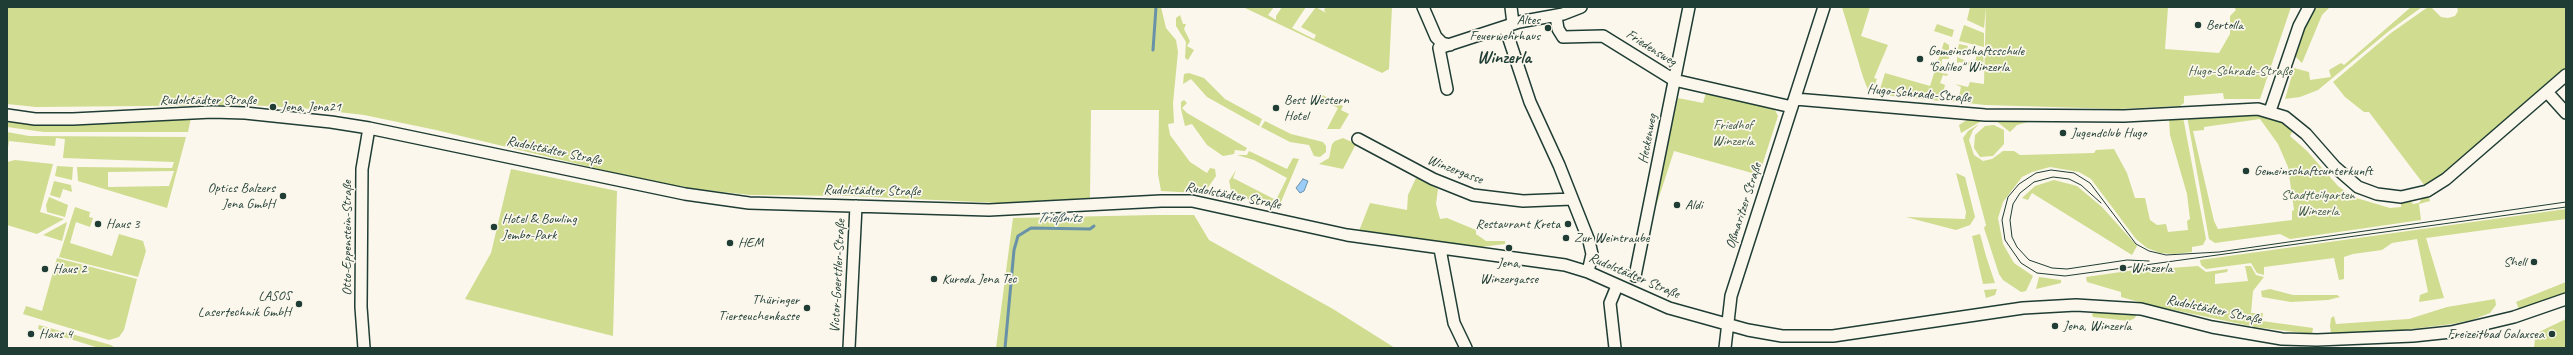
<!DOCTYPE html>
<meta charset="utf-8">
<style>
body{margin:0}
#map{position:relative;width:2573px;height:355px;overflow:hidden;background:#fbf7ec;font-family:Caveat,sans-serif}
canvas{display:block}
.frame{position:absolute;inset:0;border:8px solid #1f3d34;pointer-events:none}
</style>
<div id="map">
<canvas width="2573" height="355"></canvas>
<div class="frame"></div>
</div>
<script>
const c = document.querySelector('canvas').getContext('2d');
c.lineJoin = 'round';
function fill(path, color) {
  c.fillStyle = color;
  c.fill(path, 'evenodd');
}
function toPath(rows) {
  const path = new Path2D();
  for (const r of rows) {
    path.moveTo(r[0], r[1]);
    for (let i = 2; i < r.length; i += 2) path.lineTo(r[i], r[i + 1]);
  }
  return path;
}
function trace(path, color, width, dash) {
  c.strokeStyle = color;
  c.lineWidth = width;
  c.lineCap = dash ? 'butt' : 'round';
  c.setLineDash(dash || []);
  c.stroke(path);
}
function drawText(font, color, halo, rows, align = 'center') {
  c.font = font + ' Caveat,sans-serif';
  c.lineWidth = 3.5;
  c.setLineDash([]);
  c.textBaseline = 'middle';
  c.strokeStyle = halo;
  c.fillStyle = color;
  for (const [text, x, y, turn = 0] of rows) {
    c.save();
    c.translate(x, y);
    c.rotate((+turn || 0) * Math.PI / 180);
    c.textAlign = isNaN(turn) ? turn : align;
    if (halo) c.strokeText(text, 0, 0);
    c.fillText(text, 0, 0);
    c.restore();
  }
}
fill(toPath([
 [7,7,1161,7,1166,28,1176,40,1178,52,1173,103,1174,123,1168,124,1170,135,1190,162,1207,173,1210,168,1215,169,1216,176,1207,189,1198,193,1161,191,1158,174,1159,110,1091,110,1090,198,1000,203,851,196,751,195,704,190,653,182,436,130,364,115,313,109,250,105,36,107,7,104],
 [1243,7,1274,7,1268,15,1276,20,1276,16,1282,7,1306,7,1292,28,1314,39,1316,35,1301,27,1316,7,1326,13,1324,10,1326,7,1392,7,1389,69,1382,73],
 [1842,7,1870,7,1861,36,1888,45,1874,78,1877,79,1872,91,1868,90,1863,77],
 [1970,7,1986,7,1984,28,1967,20],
 [1986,7,2168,7,2165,49,2219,53,2230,34,2230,16,2236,10,2234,7,2291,7,2260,99,2224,99,2223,93,2184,96,2184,103,2180,106,2119,109,1985,105,1950,101,1952,94,1959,96,1961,87,1955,84,1968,87,1970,82,1984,84],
 [2317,7,2330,7,2322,15,2302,63,2295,56,2310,15],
 [2411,7,2422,7,2389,31,2318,90,2300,97,2285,99,2294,68,2309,72,2310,80,2331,77,2329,70,2341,63,2344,65],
 [2428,7,2431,7,2441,17,2448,18,2455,16,2458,11,2457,7,2566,7,2566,68,2440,177,2425,186,2369,112,2364,112,2345,97,2333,82,2391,33],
 [1180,15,1183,24,1186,24,1184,29,1190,41,1187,46,1194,50,1188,60,1185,58,1186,42,1176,26,1176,18],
 [1937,24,1954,30,1952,37,1934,31],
 [1964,25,1984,33,1984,47,1959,41],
 [1944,42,1949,45,1949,59,1942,59,1941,73,1948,74,1947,76,1943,75,1940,83,1945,85,1941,101,1882,95,1880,89,1885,73,1930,86],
 [1959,44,1968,46,1964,57,1957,54],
 [1984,49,1983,69,1960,62,1957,63,1957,57,1974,64,1978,52,1981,53],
 [1189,73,1204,78,1225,99,1262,119,1259,126,1207,97,1191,79,1183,84,1184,74],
 [1319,93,1343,106,1341,110,1349,114,1340,129,1327,129,1338,108,1317,97],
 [1706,93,1774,108,1778,116,1759,175,1674,151,1646,237,1678,98,1703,103],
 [1184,100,1187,103,1182,108,1187,113,1247,148,1245,151,1235,150,1234,154,1223,156,1207,145,1192,124,1185,126,1181,109,1181,102],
 [2246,112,2275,118,2294,129,2290,136,2307,151,2338,186,2353,197,2390,208,2401,207,2401,201,2409,199,2413,204,2419,203,2424,196,2428,194,2430,201,2419,204,2421,220,2290,239,2280,234,2215,243,2209,239,2187,116],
 [2260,119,2278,144,2288,167,2294,210,2292,211,2292,220,2218,229,2214,221,2193,131,2204,130,2204,127],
 [2183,117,2206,239,2203,245,2192,247,2192,252,2174,254,2160,253,2147,248,2136,239,2091,179,2079,172,2050,167,2032,172,2022,177,2003,202,1998,218,2003,244,2014,263,2033,276,2026,291,2021,292,2003,280,1999,274,1984,228,1986,225,1963,138,1968,131,1979,124,1973,130,1969,140,1974,155,1983,161,1992,159,2003,151,2014,151,2020,155,2094,153,2096,150,2114,149,2127,173,2135,198,2145,198,2150,220,2157,225,2166,224,2168,232,2188,230,2187,221,2190,219,2187,194,2170,135,2169,118],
 [191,118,188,132,44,132,7,127,7,119,57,125],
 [1970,118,2028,119,2028,122,2017,125,2010,132,1995,120,1983,120,1961,133,1959,125],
 [1265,121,1291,134,1323,142,1326,146,1326,152,1320,157,1314,156,1309,145,1290,142,1261,127],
 [1994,125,2004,130,2004,144,1993,156,1980,157,1974,148,1975,135,1985,126],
 [7,132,29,136,186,137,167,208,78,181,77,167,172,168,174,162,63,158,65,139,56,138,55,146,9,141,7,154],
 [174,171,169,186,108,187,108,172],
 [1343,138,1356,144,1343,169,1319,164,1329,158,1332,144,1335,141],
 [1249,151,1287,169,1293,158,1299,159,1278,209,1238,196,1231,190,1229,181,1236,170,1233,178,1276,200,1287,178,1254,160,1237,155,1247,155],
 [15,160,53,164,40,212,64,219,37,234,7,225,7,162],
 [57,166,73,167,72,180,55,176],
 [511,169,617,191,613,336,465,299,491,253],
 [1956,173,1965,177,1975,217,1970,225,1956,230,1906,217,1965,219,1966,212],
 [1416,178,1438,189,1436,204,1440,219,1447,218,1476,230,1476,234,1486,241,1505,241,1505,244,1472,248,1359,231,1370,203,1407,210,1408,195],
 [2054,180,2077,186,2102,207,2137,246,2132,255,2032,193,2028,200,2022,198,2035,186],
 [54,181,71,185,72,192,63,189,60,198,50,195],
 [49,197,68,205,65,217,47,212,46,205],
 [75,207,90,212,89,217,93,218,90,227,76,222,70,243,112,256,119,234,143,241,146,251,138,277,59,257],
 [2566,209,2566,219,2426,238,2444,298,2419,302,2420,295,2428,292,2417,239,2392,243,2382,250,2353,254,2344,257,2344,279,2339,280,2334,258,2264,267,2264,275,2257,273,2251,263,2206,269,2201,265,2200,260],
 [1155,215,1194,215,1209,240,1333,309,1395,348,996,348,1013,218],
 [67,222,62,241,43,235],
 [1980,234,1986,256,1995,283,1983,284,1972,236],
 [57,258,137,279,124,330,119,337,109,340,23,314,26,306,42,311],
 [2198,266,2206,272,2228,269,2227,272,2215,274,2215,284,2248,281,2245,266,2251,266,2256,275,2264,277,2253,291,2251,313,2263,313,2262,321,2313,328,2312,334,2255,327,2150,305,2121,297,2121,292,2087,282,2086,277,2128,271],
 [2039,277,2061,280,2061,283,2036,289],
 [2566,282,2566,292,2519,309,2516,302],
 [1997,289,1995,295,1986,298,1984,290],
 [2270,289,2293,295,2337,295,2340,297,2328,300,2291,302,2262,297,2261,291],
 [2495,299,2496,305,2490,313,2472,320,2452,324,2378,333,2331,333,2330,326,2331,318,2334,316,2336,324,2409,319,2447,307],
 [2097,311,2110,311,2136,315,2135,318,2129,321,2093,317,2092,314],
 [2566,319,2566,348,2534,348,2535,339,2539,332],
 [39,325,111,345,115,348,99,348,38,329]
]), '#d0dc8f');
const water = toPath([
 [1303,179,1308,181,1304,191,1300,193,1296,188,1303,179]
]);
fill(water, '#9bcbf7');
trace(water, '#6992a9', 1);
trace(toPath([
 [1153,50,1156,7],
 [1005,348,1014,250,1018,236,1031,228,1090,229,1094,226]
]), '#6992a9', 3);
const minor = toPath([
 [1423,7,1436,37,1442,43,1450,45],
 [1511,7,1513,24],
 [1556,16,1558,29,1563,37,1603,36,1674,80,1792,107],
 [1505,27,1530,102,1559,165,1589,241,1592,254,1588,272],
 [1447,89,1439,48,1519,22,1563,14,1581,7],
 [2547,92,2566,113],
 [1795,99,1985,115,2124,116,2258,109,2285,117,2306,134,2335,167,2358,187,2377,194,2401,197,2427,191,2446,179,2566,75],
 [2270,111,2299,26,2309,7],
 [7,115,35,119,73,119,212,112,245,113,331,122,369,128,685,194,749,203,989,210,1161,201,1192,201,1347,235,1565,265,1588,272,1669,308,1748,330,1782,336,1833,336,2023,308,2076,305,2141,309,2212,327,2282,339,2317,340,2413,336,2451,332,2514,317,2566,299],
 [1358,139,1433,179,1473,195,1523,201,1572,199],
 [1440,249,1454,323,1466,348],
 [1635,276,1689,7],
 [364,348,361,307,362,169,369,128],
 [849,348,856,206],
 [1615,348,1610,303,1617,286],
 [1725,348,1731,296,1824,7]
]);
trace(minor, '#1f3d34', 14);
trace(minor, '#fbf7ec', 11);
trace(toPath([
 [2566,202,2219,252,2166,255,2149,251,2136,244,2090,183,2074,173,2051,170,2036,173,2019,184,2008,197,2002,220,2005,240,2021,263,2037,273,2065,276,2566,207],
 [2101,203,2081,185,2069,179,2053,177,2034,182,2020,193,2013,204,2010,220,2012,237,2017,247,2029,260,2052,268,2067,269,2127,260,2149,261]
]), '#1f3d34', 1);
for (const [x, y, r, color] of [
 [2198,25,4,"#1f3d34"],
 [1548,28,4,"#1f3d34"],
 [1920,59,4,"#1f3d34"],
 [273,107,4,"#1f3d34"],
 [1276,108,4,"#1f3d34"],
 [2063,133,4,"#1f3d34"],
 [2246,171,4,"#1f3d34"],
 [283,196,4,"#1f3d34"],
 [1677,205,4,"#1f3d34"],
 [98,224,4,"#1f3d34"],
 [1568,224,4,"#1f3d34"],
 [494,227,4,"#1f3d34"],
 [1566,238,4,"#1f3d34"],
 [730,243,4,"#1f3d34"],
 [1509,248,4,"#1f3d34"],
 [2534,262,4,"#1f3d34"],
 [2123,268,4,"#1f3d34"],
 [45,269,4,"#1f3d34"],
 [934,279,4,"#1f3d34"],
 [299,304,4,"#1f3d34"],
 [807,308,4,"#1f3d34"],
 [2055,326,4,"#1f3d34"],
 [31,334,4,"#1f3d34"],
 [2552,334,4,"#1f3d34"]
]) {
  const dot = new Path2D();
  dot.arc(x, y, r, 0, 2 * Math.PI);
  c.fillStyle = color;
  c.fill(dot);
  trace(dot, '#fbf7ec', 1.5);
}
drawText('14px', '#1f3d34', '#fbf7ec', [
 ["Altes",1540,20,"right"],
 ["Feuerwehrhaus",1540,36,"right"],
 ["Bertolla",2206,25],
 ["Gemeinschaftsschule",1928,51],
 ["\"Galileo\" Winzerla",1928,67],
 ["Best Western",1284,100],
 ["Hotel",1284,116],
 ["Jena, Jena21",281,107],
 ["Jugendclub Hugo",2071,133],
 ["Gemeinschaftsunterkunft",2254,171],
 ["Optics Balzers",275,188,"right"],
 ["Jena GmbH",275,204,"right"],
 ["Aldi",1685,205],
 ["Hotel & Bowling",502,219],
 ["Jembo-Park",502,235],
 ["Haus 3",106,224],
 ["Restaurant Kreta",1560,224,"right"],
 ["Zur Weintraube",1574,238],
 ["HEM",738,243],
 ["Shell",2526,262,"right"],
 ["Jena,",1509,263,"center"],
 ["Winzergasse",1509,279,"center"],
 ["Winzerla",2131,268],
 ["Haus 2",53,269],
 ["Kuroda Jena Tec",942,279],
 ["LASOS",291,296,"right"],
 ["Lasertechnik GmbH",291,312,"right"],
 ["Thüringer",799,300,"right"],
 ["Tierseuchenkasse",799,316,"right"],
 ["Jena, Winzerla",2063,326],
 ["Haus 4",39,334],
 ["Freizeitbad Galaxsea",2544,334,"right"]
], 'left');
drawText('14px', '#1f3d34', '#fbf7ec', [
 ["Friedensweg",1651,48,32],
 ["Hugo-Schrade-Straße",1919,94,5],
 ["Rudolstädter Straße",208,100],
 ["Heckenweg",1648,139,-79],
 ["Rudolstädter Straße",554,151,12],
 ["Winzergasse",1455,170,21],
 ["Rudolstädter Straße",872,191,1],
 ["Rudolstädter Straße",1233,196,11],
 ["Oßmaritzer Straße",1744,206,-72],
 ["Otto-Eppenstein-Straße",347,238,-90],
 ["Victor-Goerttler-Straße",838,276,-87],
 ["Rudolstädter Straße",1634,276,23],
 ["Rudolstädter Straße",2214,310,12]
]);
drawText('14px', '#425d46', '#fbf7ec', [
 ["Hugo-Schrade-Straße",2240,71],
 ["Friedhof",1733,125],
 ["Winzerla",1733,141],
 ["Stadtteilgarten",2318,195],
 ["Winzerla",2318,211]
]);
drawText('italic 15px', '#38595b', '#fbf7ec', [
 ["Trießnitz",1059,218]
]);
drawText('bold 18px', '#1f3d34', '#fbf7ec', [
 ["Winzerla",1504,58]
]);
</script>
